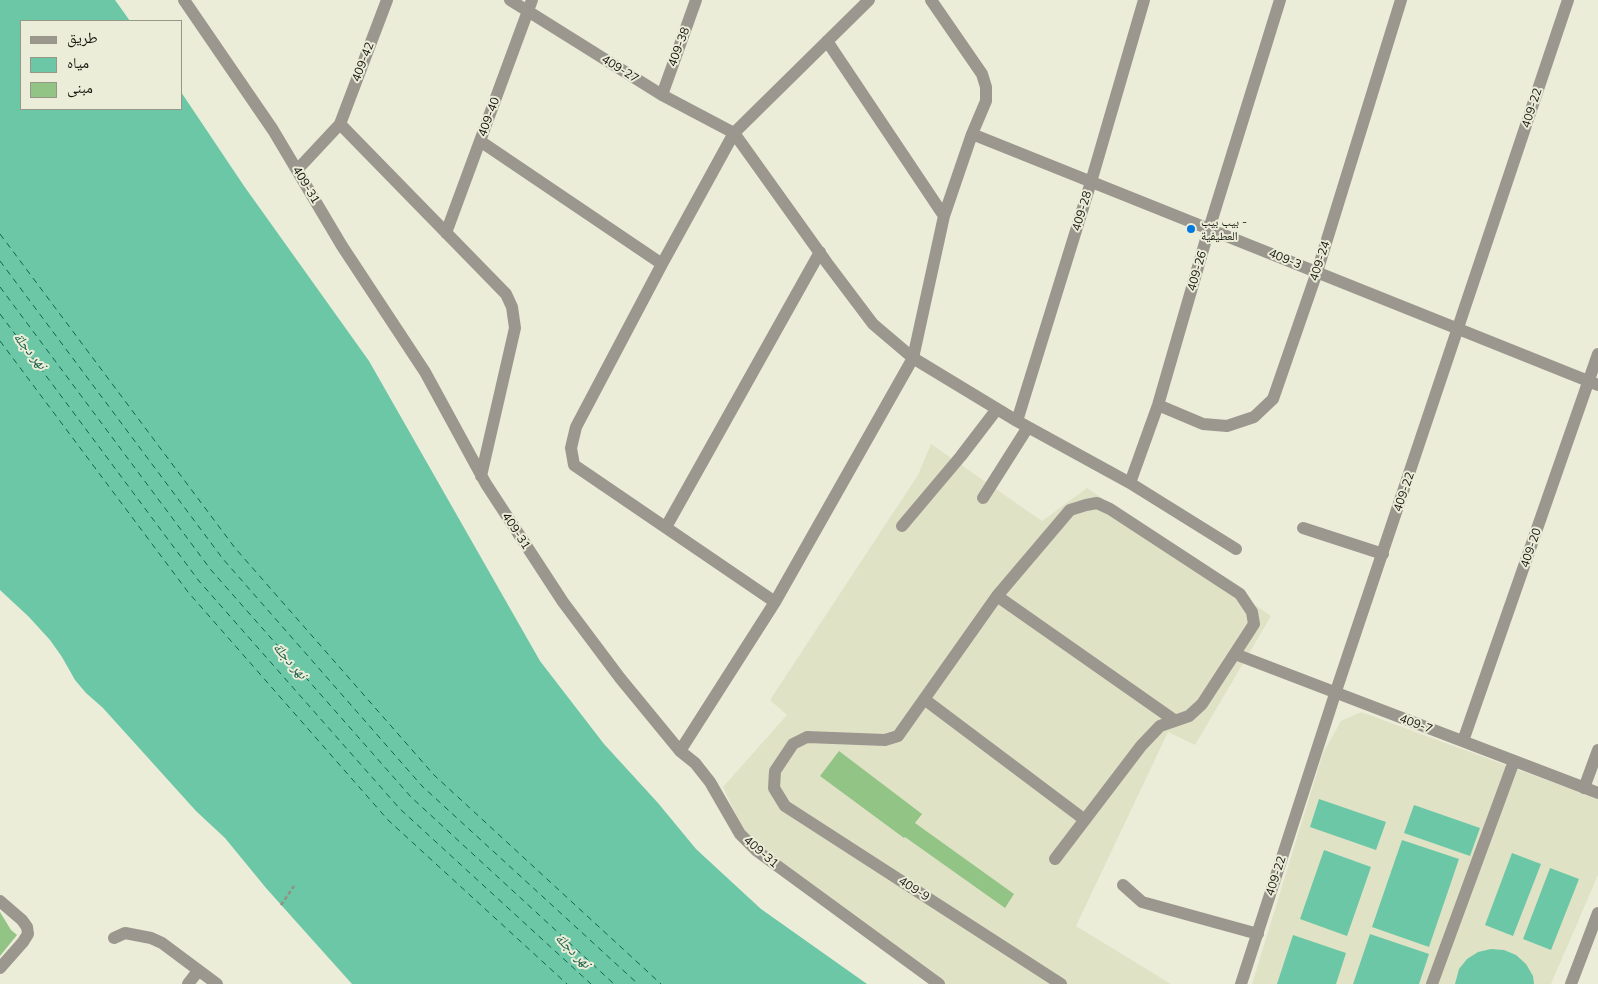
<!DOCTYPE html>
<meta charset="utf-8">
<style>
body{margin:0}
#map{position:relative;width:1598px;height:984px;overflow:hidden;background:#ebedd8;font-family:Mulish,"Noto Naskh Arabic",sans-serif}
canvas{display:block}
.legend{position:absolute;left:20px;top:20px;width:162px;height:90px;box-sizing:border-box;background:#ebedd8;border:1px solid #959787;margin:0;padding:6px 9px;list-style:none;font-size:15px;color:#15150e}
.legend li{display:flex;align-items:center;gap:10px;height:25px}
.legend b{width:25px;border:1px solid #959787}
</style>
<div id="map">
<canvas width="1598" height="984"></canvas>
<ul class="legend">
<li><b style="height:6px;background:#9b978f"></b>طريق</li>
<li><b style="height:14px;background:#6bc7a5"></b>مياه</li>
<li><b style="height:14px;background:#92c485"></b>مبنى</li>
</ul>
</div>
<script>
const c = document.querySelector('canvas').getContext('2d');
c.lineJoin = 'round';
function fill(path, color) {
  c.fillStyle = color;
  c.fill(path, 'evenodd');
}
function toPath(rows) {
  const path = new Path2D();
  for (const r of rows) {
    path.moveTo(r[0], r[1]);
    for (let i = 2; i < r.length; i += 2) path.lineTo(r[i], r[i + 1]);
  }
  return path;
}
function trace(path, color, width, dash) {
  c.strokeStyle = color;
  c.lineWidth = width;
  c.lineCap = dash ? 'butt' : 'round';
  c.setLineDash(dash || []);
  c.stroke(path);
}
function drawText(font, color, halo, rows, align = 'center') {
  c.font = font + ' Mulish,"Noto Naskh Arabic",sans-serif';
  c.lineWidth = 4;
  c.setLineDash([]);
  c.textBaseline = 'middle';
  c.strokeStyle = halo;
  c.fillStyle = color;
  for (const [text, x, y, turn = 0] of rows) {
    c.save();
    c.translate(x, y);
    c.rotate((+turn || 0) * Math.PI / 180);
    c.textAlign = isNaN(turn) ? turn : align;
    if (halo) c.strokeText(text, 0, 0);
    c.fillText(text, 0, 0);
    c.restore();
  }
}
fill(toPath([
 [931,444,1042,521,1087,488,1271,616,1195,745,1168,732,1076,926,1171,984,932,984,746,836,723,787,787,715,770,700,918,475],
 [1361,712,1598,799,1598,875,1551,984,1252,984,1323,753,1341,721]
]), '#e0e2c5');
fill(toPath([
 [0,0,115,0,130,21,21,21,21,109,181,109,181,92,244,186,369,361,540,661,604,744,658,803,696,849,761,909,867,984,352,984,266,888,225,838,196,811,103,708,86,693,75,680,62,657,50,640,29,617,0,590],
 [1319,799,1386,822,1376,850,1310,827],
 [1414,805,1480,828,1470,856,1404,833],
 [1402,840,1459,859,1429,947,1372,927],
 [1324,850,1371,867,1347,936,1300,919],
 [1512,853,1541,864,1513,936,1485,925],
 [1550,868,1579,879,1551,950,1523,939],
 [1370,934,1429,954,1419,984,1353,984],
 [1293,935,1346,953,1336,984,1277,984],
 [1491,949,1504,950,1516,955,1526,964,1533,976,1534,984,1455,984,1459,969,1467,959,1478,952]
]), '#6bc7a5');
trace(toPath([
 [0,234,235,548,434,775,661,984],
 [0,261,223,559,422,786,638,984],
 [0,287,211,570,411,797,614,984],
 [0,314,199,581,400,809,591,984],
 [0,341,188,592,388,820,567,984]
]), '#19614a', 1, [6, 5]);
fill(toPath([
 [839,751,922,814,915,823,1014,894,1005,908,905,837,904,838,820,776],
 [0,912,11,930,17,935,0,956]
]), '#92c485');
trace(toPath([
 [281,905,294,886]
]), '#919283', 2.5, [4, 2.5]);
trace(toPath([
 [184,0,273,130,342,246,425,372,486,484,563,602,620,678,680,751,695,763,710,782,740,834,757,851,939,984],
 [510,0,662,95,734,133,827,263,873,324,913,358,1017,421,1130,483,1236,549],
 [827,41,944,216],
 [662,95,696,0],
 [340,124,506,294,512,307,515,328,481,476],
 [972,134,1598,385],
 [480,141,662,264],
 [297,170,340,124,387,0],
 [446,233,532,0],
 [1158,405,1203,424,1227,426,1254,417,1273,399,1317,272,1401,0],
 [1017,421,1091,182,1144,0],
 [1130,483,1158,405,1209,229,1280,0],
 [983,498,1028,427],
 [902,526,961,456,997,409],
 [666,527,820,252],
 [1303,528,1383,554],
 [997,596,1174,720],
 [775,602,574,465,571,448,576,427,662,264,734,133,869,0],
 [1235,654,1598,793],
 [924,699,1085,820],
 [1463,741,1598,354],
 [680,751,775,602,913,358,944,216,972,134,986,101,986,87,982,74,931,0],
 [1584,788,1598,750],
 [1055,859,1141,746,1160,726,1189,716,1202,704,1254,624,1252,612,1240,594,1110,509,1097,503,1086,505,1070,510,997,596,898,736,885,740,807,737,793,744,775,771,774,788,785,806,1061,984],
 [1123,885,1142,902,1258,934],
 [0,901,22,920,27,927,28,934,23,942,0,968],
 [114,938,125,933,151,938,162,943,217,984],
 [188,984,198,971],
 [1241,984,1335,694,1568,0],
 [1432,984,1514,761],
 [1571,984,1598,913]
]), '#9b978f', 12);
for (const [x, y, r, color] of [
 [1191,229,5,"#0078df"]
]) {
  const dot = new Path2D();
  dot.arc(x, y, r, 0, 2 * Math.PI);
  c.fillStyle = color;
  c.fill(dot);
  trace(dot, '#ebedd8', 2);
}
drawText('12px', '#15150e', '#ebedd8', [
 ["409-38",679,47,-70],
 ["409-42",363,62,-69],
 ["409-27",620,69,32],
 ["409-22",1532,108,-72],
 ["409-40",489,117,-70],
 ["409-31",306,185,59],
 ["409-28",1082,211,-73],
 ["409-3",1285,259,22],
 ["409-24",1320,261,-72],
 ["409-26",1197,271,-74],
 ["409-22",1404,492,-71],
 ["409-31",516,531,57],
 ["409-20",1531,548,-71],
 ["409-7",1416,724,20],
 ["409-31",761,852,41],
 ["409-22",1276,876,-72],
 ["409-9",914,889,33]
]);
drawText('12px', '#15150e', '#ebedd8', [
 ["بيب بيب -",1201,222],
 ["العطيفية",1201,236]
], 'left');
drawText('italic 14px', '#19614a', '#ebedd8', [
 ["نهر دجلة",30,351,50],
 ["نهر دجلة",290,661,48],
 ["نهر دجلة",573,951,44]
]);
</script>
